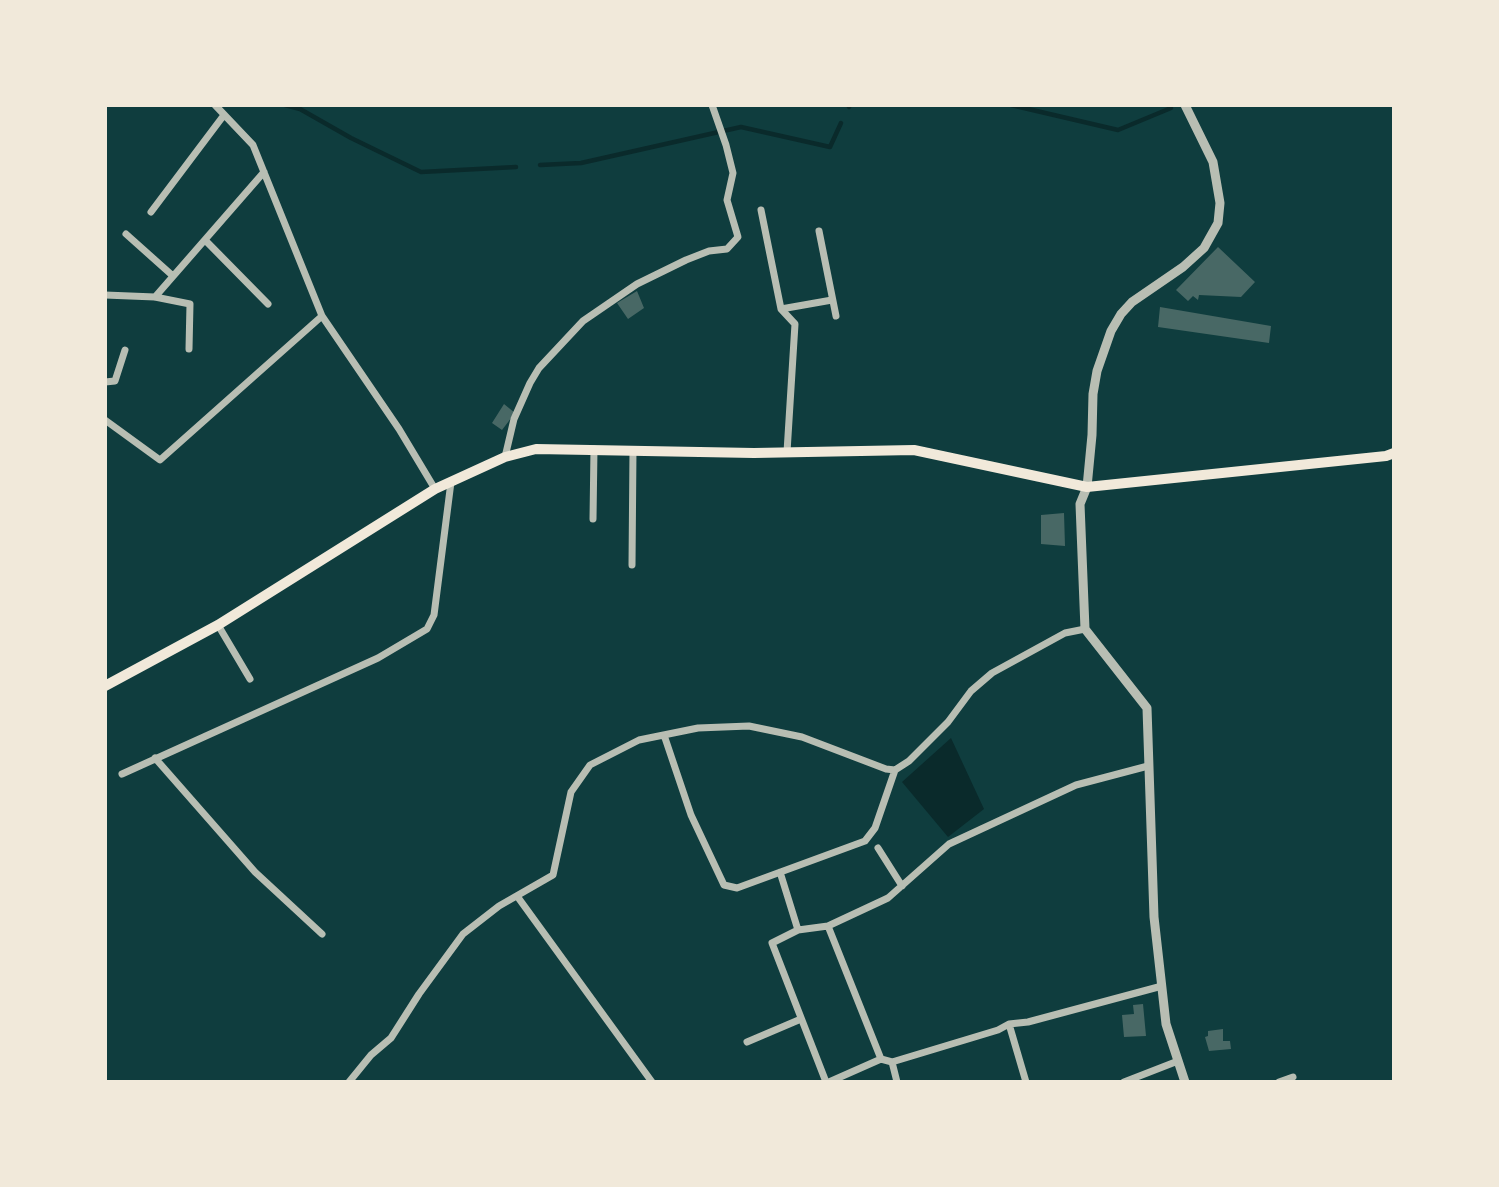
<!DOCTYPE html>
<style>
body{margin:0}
#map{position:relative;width:1499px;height:1187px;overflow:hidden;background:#0f3d3e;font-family:"Roboto Condensed",sans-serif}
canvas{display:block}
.frame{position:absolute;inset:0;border:107px solid #f1e9da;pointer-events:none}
</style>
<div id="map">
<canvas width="1499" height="1187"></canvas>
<div class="frame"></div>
</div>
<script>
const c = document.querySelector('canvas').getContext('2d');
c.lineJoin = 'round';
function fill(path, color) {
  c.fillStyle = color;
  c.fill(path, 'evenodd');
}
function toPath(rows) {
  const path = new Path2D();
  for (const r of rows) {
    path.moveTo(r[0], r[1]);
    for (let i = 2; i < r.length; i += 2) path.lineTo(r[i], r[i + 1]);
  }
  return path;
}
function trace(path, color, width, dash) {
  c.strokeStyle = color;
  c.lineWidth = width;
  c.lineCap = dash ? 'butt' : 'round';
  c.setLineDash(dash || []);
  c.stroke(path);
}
fill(toPath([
 [951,738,984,809,948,837,902,782]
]), '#0a2a2b');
trace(toPath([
 [285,105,300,109,351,138,421,172,516,167],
 [1011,105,1118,130,1171,108],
 [849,107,850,105],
 [540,165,581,163,741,127,830,147,841,123]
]), '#0a2a2b', 4.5);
fill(toPath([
 [1218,247,1255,282,1241,297,1199,295,1198,300,1193,296,1188,301,1176,290],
 [637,291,644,308,628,319,617,303],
 [1160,307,1271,326,1269,343,1158,327],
 [504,404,515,413,502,430,492,423],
 [1064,513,1065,546,1041,544,1041,515],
 [1143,1004,1146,1036,1124,1037,1122,1015,1134,1014,1133,1005],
 [1223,1029,1223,1041,1230,1041,1231,1049,1209,1051,1205,1037,1208,1036,1208,1031]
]), '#486865');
trace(toPath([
 [215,105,253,145,322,316,399,429,435,489],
 [761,210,781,309,795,324,787,452],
 [151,212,224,115],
 [819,231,836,316],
 [126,234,173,276],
 [205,240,268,304],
 [105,295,155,297,190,304,189,349],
 [155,297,264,172],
 [781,309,832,300],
 [105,382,115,381,125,350],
 [105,420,160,460,322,316],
 [505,457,514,419,530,383,539,368,583,321,637,284,686,260,709,251,727,249,738,237,727,200,733,173,726,145,712,105],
 [593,519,594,449],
 [632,565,633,450],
 [218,625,250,679],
 [664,735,691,815,724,885,737,888,865,841,875,828,895,770],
 [155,758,255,872,322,934],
 [1148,766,1076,785,949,844,888,898,828,926,881,1059,892,1062,998,1030,1009,1024,1028,1022,1162,986],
 [122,774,378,658,427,629,434,615,451,482],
 [878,848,902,886],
 [780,872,798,930],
 [517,896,652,1082],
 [1009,1024,1026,1082],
 [747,1042,801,1019],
 [892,1062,897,1082],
 [349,1082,371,1055,391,1038,419,994,463,934,499,906,553,875,571,792,590,765,639,740,698,728,749,726,802,737,886,769,895,770,909,761,948,722,971,691,992,673,1065,633,1085,629],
 [826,1082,772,943,798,930,828,926],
 [829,1082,881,1059],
 [1124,1082,1178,1061],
 [1279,1082,1293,1077]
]), '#b8beb3', 7);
trace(toPath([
 [1185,1082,1166,1024,1154,917,1147,708,1085,629,1080,504,1087,487,1092,435,1093,394,1097,371,1111,331,1121,314,1132,302,1183,267,1204,248,1218,223,1220,203,1213,162,1185,105]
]), '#b8beb3', 9);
trace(toPath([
 [105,686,218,625,435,489,505,457,536,449,754,453,914,450,1087,487,1386,456,1394,453]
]), '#f1e9da', 10);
</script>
